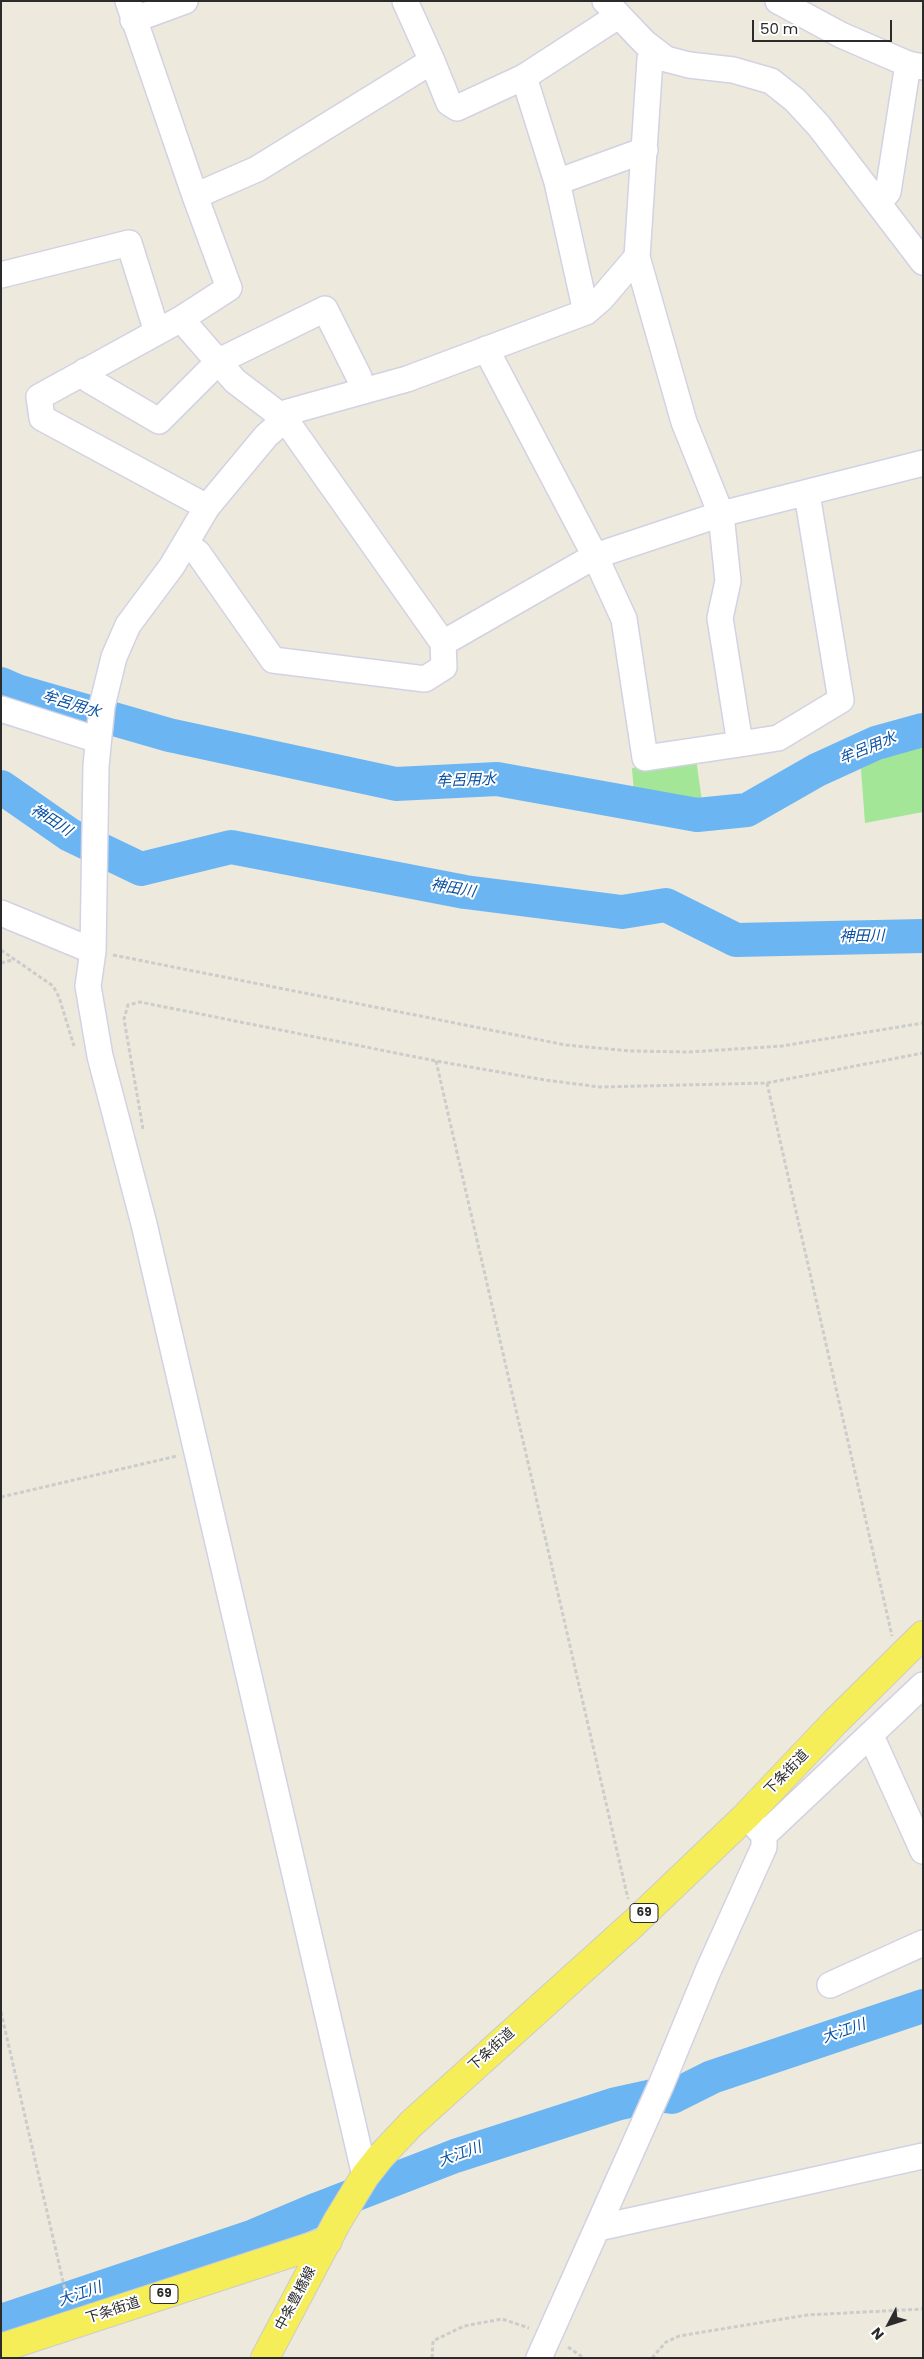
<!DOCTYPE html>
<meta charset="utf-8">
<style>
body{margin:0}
#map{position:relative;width:924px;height:2359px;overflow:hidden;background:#ede9dc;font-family:Poppins,sans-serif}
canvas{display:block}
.frame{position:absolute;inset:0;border:2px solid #2b2b2b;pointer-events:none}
.north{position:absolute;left:864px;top:2299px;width:50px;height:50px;-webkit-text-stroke:4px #fff;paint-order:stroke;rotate:230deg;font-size:14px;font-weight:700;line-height:20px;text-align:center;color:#2b2b2b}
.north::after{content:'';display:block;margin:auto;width:18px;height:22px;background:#2b2b2b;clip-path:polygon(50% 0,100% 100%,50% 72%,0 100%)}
.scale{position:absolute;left:752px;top:20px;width:140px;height:22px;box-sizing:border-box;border:2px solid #2b2b2b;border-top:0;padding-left:6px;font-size:15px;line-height:18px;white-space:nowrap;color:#2b2b2b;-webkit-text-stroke:4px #fff;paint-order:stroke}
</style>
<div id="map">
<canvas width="924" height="2359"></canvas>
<div class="frame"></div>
<div class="north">N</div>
<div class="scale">50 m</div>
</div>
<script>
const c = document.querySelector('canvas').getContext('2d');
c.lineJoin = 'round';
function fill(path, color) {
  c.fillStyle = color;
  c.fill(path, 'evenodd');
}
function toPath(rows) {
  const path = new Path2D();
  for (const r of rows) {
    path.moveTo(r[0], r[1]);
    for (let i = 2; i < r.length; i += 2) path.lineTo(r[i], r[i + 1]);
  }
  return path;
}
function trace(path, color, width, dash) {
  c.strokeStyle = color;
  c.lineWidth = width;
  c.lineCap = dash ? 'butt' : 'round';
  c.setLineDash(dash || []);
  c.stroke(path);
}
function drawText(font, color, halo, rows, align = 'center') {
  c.font = font + ' Poppins,"Noto Sans JP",sans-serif';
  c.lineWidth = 4;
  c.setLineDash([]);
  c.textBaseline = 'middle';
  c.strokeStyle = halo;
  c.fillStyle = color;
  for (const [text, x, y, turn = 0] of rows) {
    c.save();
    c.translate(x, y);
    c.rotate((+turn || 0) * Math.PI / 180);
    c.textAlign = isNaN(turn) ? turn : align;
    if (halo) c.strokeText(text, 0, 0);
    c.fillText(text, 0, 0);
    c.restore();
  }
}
fill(toPath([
 [923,744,923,812,865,823,861,769,884,753],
 [696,759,702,801,690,804,634,793,632,768]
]), '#a3e697');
trace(toPath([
 [1,684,17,691,169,735,396,784,497,779,697,815,747,810,817,770,876,743,923,730],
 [1,787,70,835,141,869,231,847,465,892,622,912,666,905,736,940,923,936],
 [1,2321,254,2236,318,2209,455,2156,616,2104,657,2095,672,2097,712,2077,923,2006]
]), '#6cb5f3', 34);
const minor = toPath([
 [128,1,195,196,229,288,181,319,39,397,42,418,207,507],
 [405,1,432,61],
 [605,1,645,43,666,59,689,65,733,70,771,81,795,100,819,126,923,262],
 [778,1,841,35,908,64],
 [133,20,185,1],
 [524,77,557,182,586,312],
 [557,182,645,150],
 [195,196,257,169,432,61,449,103,457,108,524,77,618,16],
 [879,202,888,192,908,64,923,67],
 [637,257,684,422,721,514,728,581,720,618,740,744,778,738,841,700,807,494],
 [1,275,129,243,157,332],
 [181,319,235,381,285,419,443,643],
 [486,349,595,556,624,619,645,758,740,744],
 [85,371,89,380,159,421,219,361,325,309,359,377,362,391],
 [186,544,198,553,273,660,425,679,444,667,443,643,595,556,721,514,923,463],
 [1,709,98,740],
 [1,913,93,951],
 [871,1736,923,1851],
 [764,1835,923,1685],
 [830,1985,923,1943],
 [365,2176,144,1224,100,1056,88,986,93,951,96,766,102,706,114,657,128,625,172,566,207,507,266,436,285,419,288,412,407,379,586,312,601,299,637,257,650,59,654,52],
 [598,2228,923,2156],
 [539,2358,661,2085,708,1971,764,1847,764,1835,746,1816]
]);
const major = toPath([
 [1,2348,328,2241],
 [265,2358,337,2222,365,2176,380,2157,411,2124,634,1923,746,1816,835,1722,923,1635]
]);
trace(minor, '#d2d2e4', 28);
trace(major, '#ccc', 30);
trace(toPath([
 [1,950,53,986,59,997,74,1046],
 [113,955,566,1045,630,1051,689,1052,782,1046,923,1023],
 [1,963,12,960],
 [436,1061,628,1899],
 [767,1083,892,1636],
 [143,1129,124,1019,128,1005,140,1002,436,1061,545,1080,600,1087,767,1083,923,1053],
 [1,1497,177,1456],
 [1,2012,68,2303],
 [568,2347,584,2358],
 [432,2358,433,2341,464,2326,502,2319,529,2328],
 [652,2358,666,2342,679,2336,807,2315,923,2309]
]), '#ccc', 3, [4, 2.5]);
trace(minor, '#fff', 25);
trace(major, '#f5ee59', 28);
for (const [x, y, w] of [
 [644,1913,28],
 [164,2294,28]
]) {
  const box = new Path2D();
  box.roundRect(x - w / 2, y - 9.5, w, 19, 4);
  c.fillStyle = '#fff';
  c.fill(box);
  trace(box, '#2b2b2b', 1);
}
drawText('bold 12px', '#2b2b2b', null, [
 ["69",644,1913],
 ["69",164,2294]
]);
drawText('14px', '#2b2b2b', '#fff', [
 ["下条街道",787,1773,-46],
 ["下条街道",492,2050,-42],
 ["中条豊橋線",296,2299,-62],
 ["下条街道",113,2311,-18]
]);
drawText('italic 15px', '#0950a1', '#fff', [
 ["牟呂用水",71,705,17],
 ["牟呂用水",868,749,-22],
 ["牟呂用水",466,781,-2],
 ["神田川",51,821,33],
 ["神田川",453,889,10],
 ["神田川",862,937,-1],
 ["大江川",844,2032,-19],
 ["大江川",460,2155,-20],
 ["大江川",80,2295,-19]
]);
</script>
